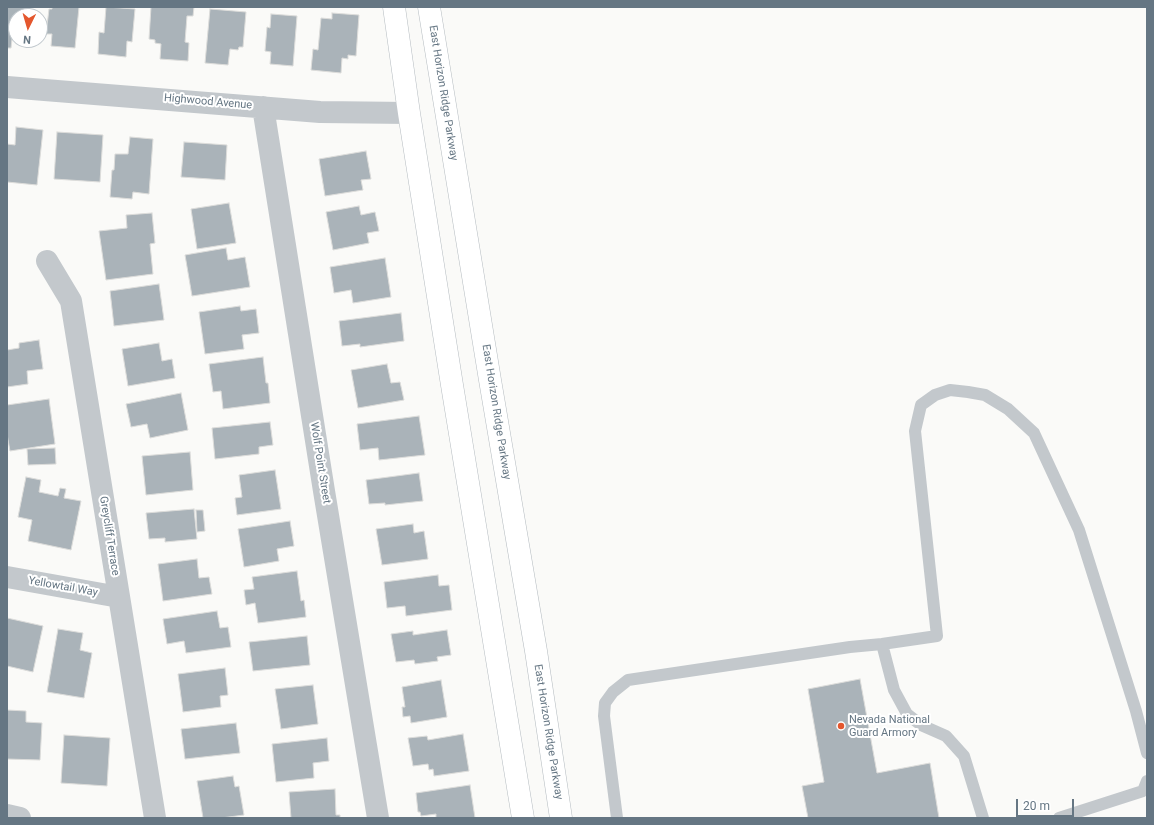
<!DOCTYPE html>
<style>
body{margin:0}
#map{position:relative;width:1154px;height:825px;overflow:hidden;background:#fafaf8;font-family:Roboto,sans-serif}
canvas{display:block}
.frame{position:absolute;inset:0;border:8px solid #657683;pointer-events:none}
.north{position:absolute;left:8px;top:8px;width:40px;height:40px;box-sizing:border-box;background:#fff;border:1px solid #c1c8cd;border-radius:50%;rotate:185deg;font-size:11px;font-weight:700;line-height:16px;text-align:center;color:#657683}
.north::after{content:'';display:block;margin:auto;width:14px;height:18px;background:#e4572e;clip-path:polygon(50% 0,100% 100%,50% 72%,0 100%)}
.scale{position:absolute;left:1016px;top:799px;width:58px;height:18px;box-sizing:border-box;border:2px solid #657683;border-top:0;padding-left:5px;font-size:12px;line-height:14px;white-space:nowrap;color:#657683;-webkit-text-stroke:3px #fff;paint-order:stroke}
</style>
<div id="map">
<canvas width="1154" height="825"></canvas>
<div class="frame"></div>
<div class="north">N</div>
<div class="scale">20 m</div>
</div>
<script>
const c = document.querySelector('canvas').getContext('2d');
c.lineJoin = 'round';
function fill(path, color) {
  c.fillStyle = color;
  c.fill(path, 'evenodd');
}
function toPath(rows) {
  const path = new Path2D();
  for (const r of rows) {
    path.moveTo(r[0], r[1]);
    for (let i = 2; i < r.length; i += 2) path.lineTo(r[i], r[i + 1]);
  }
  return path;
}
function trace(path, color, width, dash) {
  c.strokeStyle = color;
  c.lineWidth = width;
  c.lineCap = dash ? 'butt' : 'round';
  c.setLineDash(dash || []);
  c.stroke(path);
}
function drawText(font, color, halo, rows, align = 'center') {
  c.font = font + ' Roboto,sans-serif';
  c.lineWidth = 4;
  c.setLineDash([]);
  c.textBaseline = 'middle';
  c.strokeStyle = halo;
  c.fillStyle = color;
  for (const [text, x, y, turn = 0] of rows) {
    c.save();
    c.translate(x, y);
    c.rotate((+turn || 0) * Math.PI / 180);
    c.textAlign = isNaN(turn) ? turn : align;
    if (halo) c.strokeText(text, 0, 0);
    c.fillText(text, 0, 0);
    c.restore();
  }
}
const building = toPath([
 [7,7,28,7,27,16,16,16,16,30,13,30,11,48,7,48,7,7],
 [52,7,79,7,75,48,51,46,52,34,46,34,49,9,52,9,52,7],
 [106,7,135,9,132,42,127,41,126,57,98,54,99,32,104,33,106,7],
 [151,7,194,7,193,16,187,16,185,42,189,43,188,61,160,59,161,44,155,43,155,40,149,39,151,7],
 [210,9,246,12,243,47,239,47,238,50,230,49,228,65,205,63,210,9],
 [332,13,359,15,356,56,348,55,348,59,342,58,341,73,311,70,313,49,318,50,321,18,332,19,332,13],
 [271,14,297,16,293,66,270,64,271,52,265,51,267,27,270,28,271,14],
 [16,127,43,130,37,185,7,182,7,144,15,145,16,127],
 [57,132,103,135,100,182,54,179,57,132],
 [130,137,153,139,149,194,133,192,132,199,110,197,112,170,114,170,115,154,128,154,130,137],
 [184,142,227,145,225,180,181,177,184,142],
 [366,151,371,179,361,180,363,190,325,196,319,159,366,151],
 [229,203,236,243,197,249,191,209,229,203],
 [359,206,361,215,375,212,379,231,367,233,369,243,333,250,326,212,359,206],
 [152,213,155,243,150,244,153,274,106,280,99,231,127,228,126,215,152,213],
 [226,248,228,260,245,257,250,287,192,296,185,255,226,248],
 [385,258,391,297,353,303,351,290,334,293,330,267,385,258],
 [159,284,164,320,114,326,110,291,159,284],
 [240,306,241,311,256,309,259,333,242,335,244,349,205,354,199,312,240,306],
 [401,313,404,341,360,347,360,344,342,346,339,321,401,313],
 [39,340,43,369,27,371,28,384,7,387,7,350,19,348,19,343,39,340],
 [159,343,162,361,172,359,175,378,128,386,122,349,159,343],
 [263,357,266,383,268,383,270,403,223,409,221,391,213,392,209,364,263,357],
 [387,364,391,383,400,382,404,400,358,408,351,370,387,364],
 [181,393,188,430,150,438,147,424,131,427,126,404,181,393],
 [49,399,55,444,10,451,7,434,7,405,49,399],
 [419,416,425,455,379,460,378,448,360,450,357,424,419,416],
 [270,422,273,445,259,447,259,454,215,459,212,428,270,422],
 [55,448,56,464,28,465,27,449,55,448],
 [190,452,193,490,146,495,142,456,190,452],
 [275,470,281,509,237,515,235,498,242,497,239,475,275,470],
 [419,473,423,501,385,505,385,503,369,504,366,480,419,473],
 [26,477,41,480,39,492,58,496,60,488,66,489,64,498,81,501,71,550,28,541,32,520,18,517,26,477],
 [194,509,197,539,165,542,165,538,149,539,146,513,194,509],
 [196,510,203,510,205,531,197,532,196,510],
 [290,521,294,546,277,549,279,561,244,567,238,529,290,521],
 [413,524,414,533,424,531,428,559,382,565,376,529,413,524],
 [197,559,199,578,209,577,212,594,163,601,158,564,197,559],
 [297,571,301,601,304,600,306,617,258,623,255,603,246,605,244,590,254,589,252,577,297,571],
 [438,575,439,586,449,585,452,610,406,616,405,606,387,608,384,582,438,575],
 [217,611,220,628,228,627,231,647,186,653,184,641,167,644,163,619,217,611],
 [7,618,43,626,33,672,7,666,7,618],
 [58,629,83,633,80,650,92,653,84,698,47,692,58,629],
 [447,630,451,655,437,657,438,661,415,664,414,660,396,662,391,634,413,631,413,635,447,630],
 [307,636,310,665,253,671,249,642,307,636],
 [225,668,228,695,220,696,221,707,183,712,178,674,225,668],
 [860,679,877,773,930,763,939,818,808,818,802,786,824,782,808,689,860,679],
 [441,680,447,717,411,723,410,716,403,717,402,707,405,707,402,687,441,680],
 [313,685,318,724,281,729,275,689,313,685],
 [7,710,26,711,26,722,42,723,40,760,7,759,7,710],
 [236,723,240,753,185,759,181,729,236,723],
 [463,734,469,771,434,776,433,769,429,770,428,764,413,766,408,738,427,736,428,740,463,734],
 [64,735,110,738,107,786,61,783,64,735],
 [327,738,329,761,313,763,314,778,276,782,272,744,327,738],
 [233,776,235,787,239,786,244,815,221,818,203,818,197,781,233,776],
 [470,785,475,818,436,818,436,814,421,816,420,812,418,812,416,793,470,785],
 [335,789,336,815,340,815,340,818,291,818,289,792,335,789]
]);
fill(building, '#aab3b9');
trace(building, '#dcdcda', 1);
const secondary = toPath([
 [394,7,409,113,452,385,523,818],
 [429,7,490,380,536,651,561,818]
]);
trace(secondary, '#b3babf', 23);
trace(toPath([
 [882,644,894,690,907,714,921,725,946,736,964,756,983,818],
 [617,818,604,716,605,703,613,692,628,680,850,647,882,644,937,636,915,431,921,405,935,395,950,390,968,392,985,395,1008,409,1034,433,1079,530,1136,711,1147,753],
 [1059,818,1143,791,1147,781]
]), '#c3c8cc', 12);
trace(toPath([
 [7,87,320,112,409,113],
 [263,107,324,491,378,818],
 [47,261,71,301,155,818],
 [7,577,119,597],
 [7,815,20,818]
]), '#c3c8cc', 22);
trace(secondary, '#fff', 22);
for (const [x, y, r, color] of [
 [841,726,4,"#e4572e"]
]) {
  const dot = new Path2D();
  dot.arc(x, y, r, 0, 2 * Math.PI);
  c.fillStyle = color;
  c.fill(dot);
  trace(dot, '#fff', 1.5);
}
drawText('11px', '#657683', '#fff', [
 ["East Horizon Ridge Parkway",443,93,81],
 ["Highwood Avenue",208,102,5],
 ["East Horizon Ridge Parkway",496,412,81],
 ["Wolf Point Street",320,463,81],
 ["Greycliff Terrace",109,536,81],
 ["Yellowtail Way",63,587,10],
 ["East Horizon Ridge Parkway",548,732,81]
]);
drawText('11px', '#657683', '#fff', [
 ["Nevada National",849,720],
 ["Guard Armory",849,733]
], 'left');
</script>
